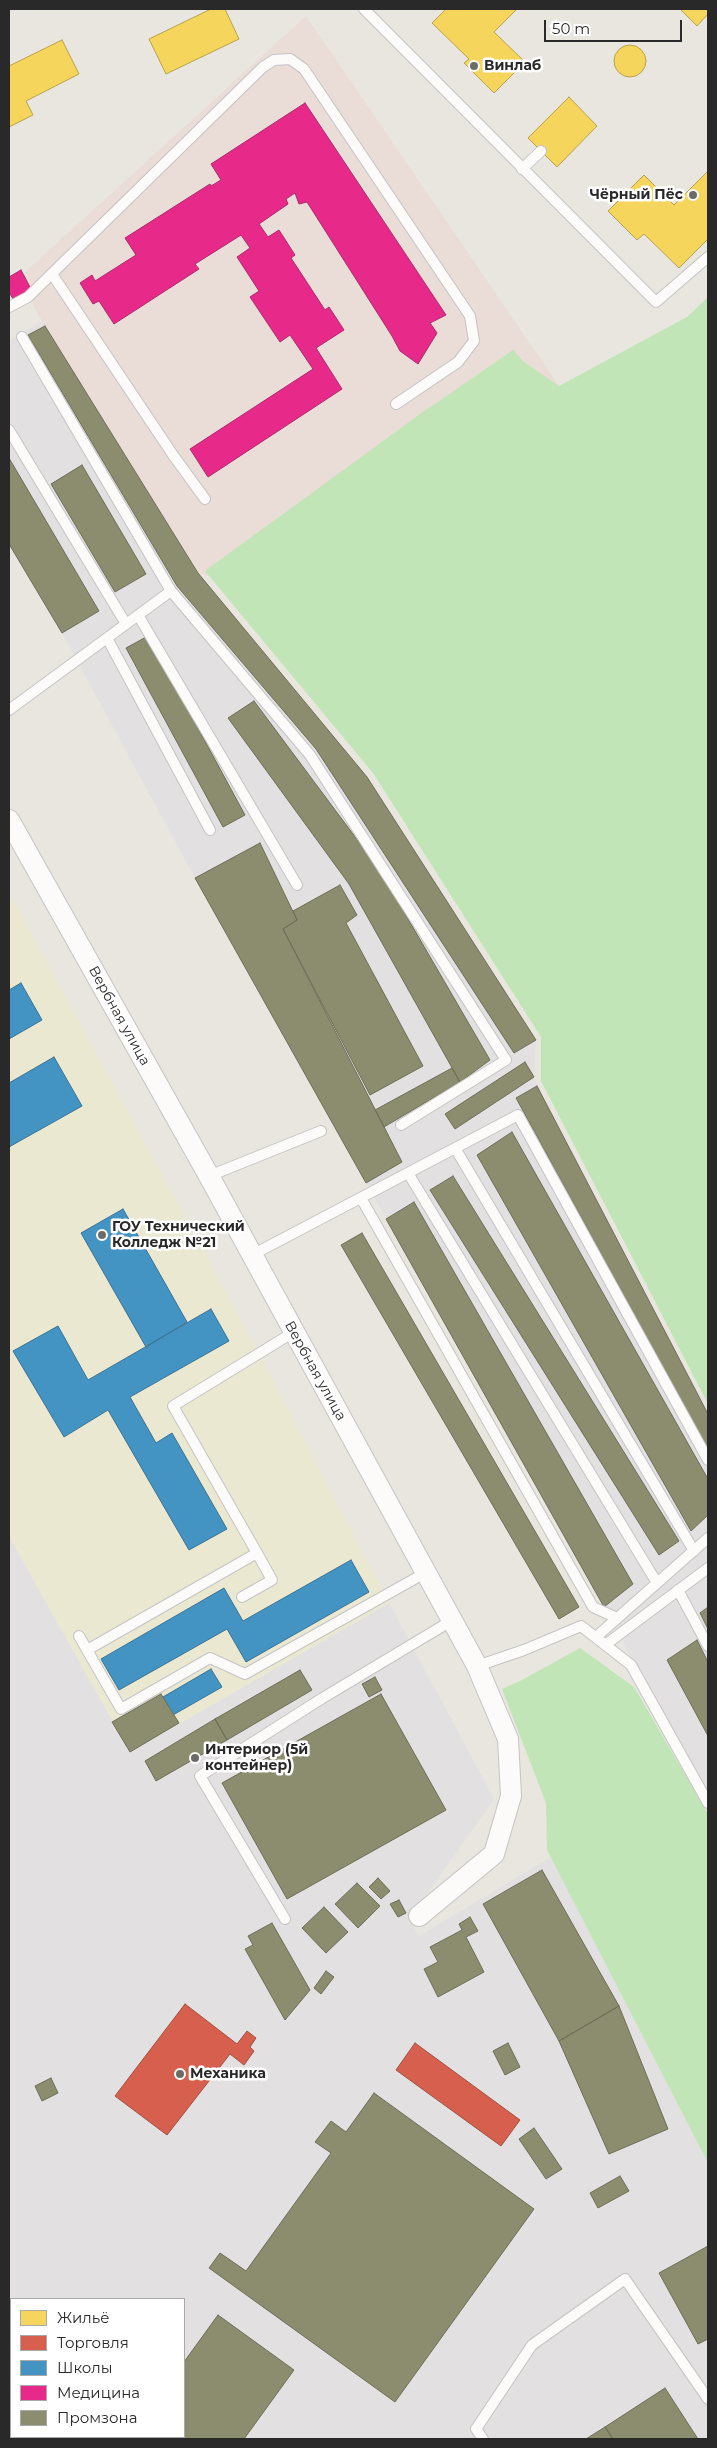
<!DOCTYPE html>
<meta charset="utf-8">
<style>
body{margin:0}
#map{position:relative;width:717px;height:2448px;overflow:hidden;background:#e8e6de;font-family:Montserrat,sans-serif}
canvas{display:block}
.frame{position:absolute;inset:0;border:10px solid #292929;pointer-events:none}
.legend{position:absolute;left:10px;top:2298px;width:175px;height:140px;box-sizing:border-box;background:#fff;border:1px solid #a9a9a9;margin:0;padding:6px 9px;list-style:none;font-size:15px;color:#292929}
.legend li{display:flex;align-items:center;gap:10px;height:25px}
.legend b{width:25px;border:1px solid #a9a9a9}
.scale{position:absolute;left:544px;top:20px;width:138px;height:22px;box-sizing:border-box;border:2px solid #292929;border-top:0;padding-left:6px;font-size:15px;line-height:18px;white-space:nowrap;color:#292929;-webkit-text-stroke:4px #fff;paint-order:stroke}
</style>
<div id="map">
<canvas width="717" height="2448"></canvas>
<div class="frame"></div>
<ul class="legend">
<li><b style="height:14px;background:#f6d55c"></b>Жильё</li>
<li><b style="height:14px;background:#d6604d"></b>Торговля</li>
<li><b style="height:14px;background:#4393c3"></b>Школы</li>
<li><b style="height:14px;background:#e7298a"></b>Медицина</li>
<li><b style="height:14px;background:#8c8c6e"></b>Промзона</li>
</ul>
<div class="scale">50 m</div>
</div>
<script>
const c = document.querySelector('canvas').getContext('2d');
c.lineJoin = 'round';
function fill(path, color) {
  c.fillStyle = color;
  c.fill(path, 'evenodd');
}
function toPath(rows) {
  const path = new Path2D();
  for (const r of rows) {
    if (r.length === 3) {
      path.moveTo(r[0] + r[2], r[1]);
      path.arc(r[0], r[1], r[2], 0, 2 * Math.PI);
      continue;
    }
    path.moveTo(r[0], r[1]);
    for (let i = 2; i < r.length; i += 2) path.lineTo(r[i], r[i + 1]);
  }
  return path;
}
function trace(path, color, width, dash) {
  c.strokeStyle = color;
  c.lineWidth = width;
  c.lineCap = dash ? 'butt' : 'round';
  c.setLineDash(dash || []);
  c.stroke(path);
}
function drawText(font, color, halo, rows, align = 'center') {
  c.font = font + ' Montserrat,sans-serif';
  c.lineWidth = 5;
  c.setLineDash([]);
  c.textBaseline = 'middle';
  c.strokeStyle = halo;
  c.fillStyle = color;
  for (const [text, x, y, turn = 0] of rows) {
    c.save();
    c.translate(x, y);
    c.rotate((+turn || 0) * Math.PI / 180);
    c.textAlign = isNaN(turn) ? turn : align;
    if (halo) c.strokeText(text, 0, 0);
    c.fillText(text, 0, 0);
    c.restore();
  }
}
fill(toPath([
 [42,321,198,573,367,777,536,1040,534,1077,537,1086,708,1414,708,1801,604,1607,195,878,62,633,9,544,9,341],
 [9,1536,130,1752,389,1603,494,1799,409,1919,419,1936,551,1857,708,2163,708,2439,159,2439,156,2437,184,2437,184,2299,11,2299,11,2437,17,2437,16,2439,9,2439]
]), '#e3e0e1');
fill(toPath([
 [9,892,259,1353,389,1603,130,1752,9,1536]
]), '#ebe8d2');
fill(toPath([
 [306,16,559,386,256,587,198,573,42,321,26,292,31,288,23,274]
]), '#eadcd6');
fill(toPath([
 [708,297,708,1404,541,1081,541,1037,373,773,205,571,416,417,513,350,524,362,559,386,687,317],
 [580,1648,634,1687,708,1814,708,2163,547,1850,546,1803,502,1689,520,1681]
]), '#c1e5b6');
const homes = toPath([
 [211,9,225,9,239,39,166,74,149,39,211,9],
 [446,9,517,9,494,32,525,62,494,93,464,63,469,59,432,23,446,9],
 [680,9,708,9,708,14,697,26,680,9],
 [62,40,79,74,26,101,33,115,9,127,9,66,62,40],
 [630,61,16],
 [569,97,597,126,557,167,528,138,569,97],
 [708,171,708,239,679,268,644,234,637,240,608,211,644,175,674,205,708,171]
]);
fill(homes, '#f6d55c');
trace(homes, '#b8a14d', 1);
const shops = toPath([
 [185,2004,237,2044,247,2031,256,2038,250,2047,254,2051,244,2065,230,2054,167,2135,115,2096,185,2004],
 [415,2043,520,2120,501,2146,396,2070,415,2043]
]);
fill(shops, '#d6604d');
trace(shops, '#a25042', 1);
const schools = toPath([
 [21,983,42,1020,9,1039,9,990,21,983],
 [54,1057,82,1106,9,1147,9,1083,54,1057],
 [123,1209,187,1322,146,1347,81,1233,123,1209],
 [211,1309,229,1341,130,1397,156,1443,172,1433,227,1529,189,1550,108,1410,64,1437,13,1351,58,1326,88,1380,211,1309],
 [351,1560,369,1592,246,1662,227,1629,119,1690,101,1659,224,1588,243,1621,351,1560],
 [211,1669,222,1687,173,1715,163,1697,211,1669]
]);
fill(schools, '#4393c3');
trace(schools, '#3b7395', 1);
const health = toPath([
 [305,103,446,315,430,323,437,333,418,364,400,351,392,336,307,202,299,204,295,193,286,199,288,204,259,224,268,237,279,230,295,255,291,258,325,310,329,307,344,330,316,348,342,389,208,477,190,449,313,369,290,335,280,342,250,297,259,291,237,257,250,248,241,235,195,264,199,269,114,324,99,301,93,304,80,283,92,275,95,281,136,255,125,238,210,184,211,186,221,180,211,164,305,103],
 [21,270,31,289,13,299,9,292,9,277,21,270]
]);
fill(health, '#e7298a');
trace(health, '#ae296d', 1);
const industry = toPath([
 [45,326,198,573,367,777,536,1040,514,1053,316,749,177,586,28,335,45,326],
 [9,458,99,611,62,633,9,544,9,458],
 [82,465,146,574,115,592,51,484,82,465],
 [148,636,245,815,223,827,126,648,148,636],
 [254,701,379,869,490,1060,460,1082,349,884,228,718,254,701],
 [260,843,297,920,283,929,402,1162,366,1183,195,878,260,843],
 [340,885,357,915,346,923,423,1066,370,1095,283,929,297,920,293,911,340,885],
 [525,1062,534,1077,455,1129,445,1114,525,1062],
 [452,1068,460,1082,384,1127,375,1110,452,1068],
 [537,1086,708,1414,708,1449,516,1098,537,1086],
 [512,1132,708,1479,708,1515,691,1531,477,1155,512,1132],
 [453,1176,679,1541,659,1555,430,1190,453,1176],
 [414,1202,633,1584,604,1607,386,1219,414,1202],
 [362,1233,579,1607,559,1619,341,1245,362,1233],
 [708,1607,708,1629,700,1613,708,1607],
 [697,1640,708,1662,708,1736,667,1660,697,1640],
 [300,1670,312,1690,227,1740,215,1719,300,1670],
 [375,1677,382,1690,369,1697,362,1684,375,1677],
 [161,1694,179,1723,130,1752,112,1722,161,1694],
 [381,1694,446,1810,287,1899,222,1783,381,1694],
 [215,1719,227,1740,156,1781,145,1761,215,1719],
 [542,1870,619,2006,559,2041,483,1904,542,1870],
 [378,1878,390,1891,381,1899,369,1887,378,1878],
 [357,1883,380,1906,358,1928,335,1904,357,1883],
 [399,1900,406,1913,398,1917,390,1904,399,1900],
 [324,1907,348,1932,326,1953,302,1928,324,1907],
 [470,1917,478,1931,466,1937,484,1972,438,1997,424,1969,438,1962,430,1947,462,1930,459,1924,470,1917],
 [272,1923,310,1990,285,2020,245,1949,253,1945,248,1936,272,1923],
 [326,1971,334,1977,321,1994,314,1988,326,1971],
 [619,2006,668,2129,609,2154,559,2041,619,2006],
 [508,2043,520,2067,505,2075,493,2051,508,2043],
 [51,2078,58,2093,42,2101,35,2086,51,2078],
 [374,2093,534,2209,395,2402,209,2268,220,2253,246,2271,331,2153,315,2142,331,2121,346,2132,374,2093],
 [534,2128,562,2169,546,2179,519,2139,534,2128],
 [620,2176,629,2191,598,2208,590,2193,620,2176],
 [708,2246,708,2339,698,2344,659,2273,708,2246],
 [218,2315,294,2370,244,2439,159,2439,156,2437,184,2437,184,2362,218,2315],
 [665,2388,698,2439,613,2439,605,2427,665,2388],
 [605,2427,613,2439,586,2439,605,2427]
]);
fill(industry, '#8c8c6e');
trace(industry, '#6e6e59', 1);
const service = toPath([
 [364,9,656,302,708,257],
 [522,169,541,151],
 [52,274,173,455,205,499],
 [9,307,28,297,263,67,274,60,290,59,304,69,470,316,474,341,458,362,396,404],
 [22,337,171,591],
 [9,430,126,624],
 [138,615,297,885],
 [107,638,210,830],
 [9,710,171,591,310,755,506,1060,401,1125],
 [455,1148,694,1551],
 [408,1173,657,1583],
 [209,1176,321,1131],
 [361,1198,593,1607,617,1618],
 [252,1255,518,1115,708,1460],
 [294,1332,173,1406,257,1553,87,1650,121,1709,210,1658,245,1674,425,1573],
 [678,1590,708,1646],
 [242,1597,272,1580,257,1553],
 [79,1636,87,1650],
 [596,1637,708,1538],
 [605,1645,708,1568],
 [477,1666,524,1650,581,1626,631,1665,708,1803],
 [285,1919,200,1776,321,1699,451,1621],
 [483,2439,476,2429,532,2345,625,2279,708,2399]
]);
const minor = toPath([
 [9,820,209,1176,477,1666,508,1739,511,1796,494,1854,419,1916]
]);
trace(service, '#c5c4c4', 12);
trace(minor, '#c5c4c4', 22);
trace(service, '#fcfbfa', 10);
trace(minor, '#fcfbfa', 20);
for (const [x, y, r, color] of [
 [474,66,5,"#6c6b68"],
 [693,195,5,"#6c6b68"],
 [102,1235,5,"#6c6b68"],
 [195,1758,5,"#6c6b68"],
 [180,2074,5,"#6c6b68"]
]) {
  const dot = new Path2D();
  dot.arc(x, y, r, 0, 2 * Math.PI);
  c.fillStyle = color;
  c.fill(dot);
  trace(dot, '#fff', 2);
}
drawText('bold 14px', '#292929', '#fff', [
 ["Винлаб",484,66],
 ["Чёрный Пёс",683,195,"right"],
 ["ГОУ Технический",112,1227],
 ["Колледж №21",112,1243],
 ["Интериор (5й",205,1750],
 ["контейнер)",205,1766],
 ["Механика",190,2074]
], 'left');
drawText('14px', '#292929', '#fff', [
 ["Вербная улица",119,1016,61],
 ["Вербная улица",315,1371,61]
]);
</script>
